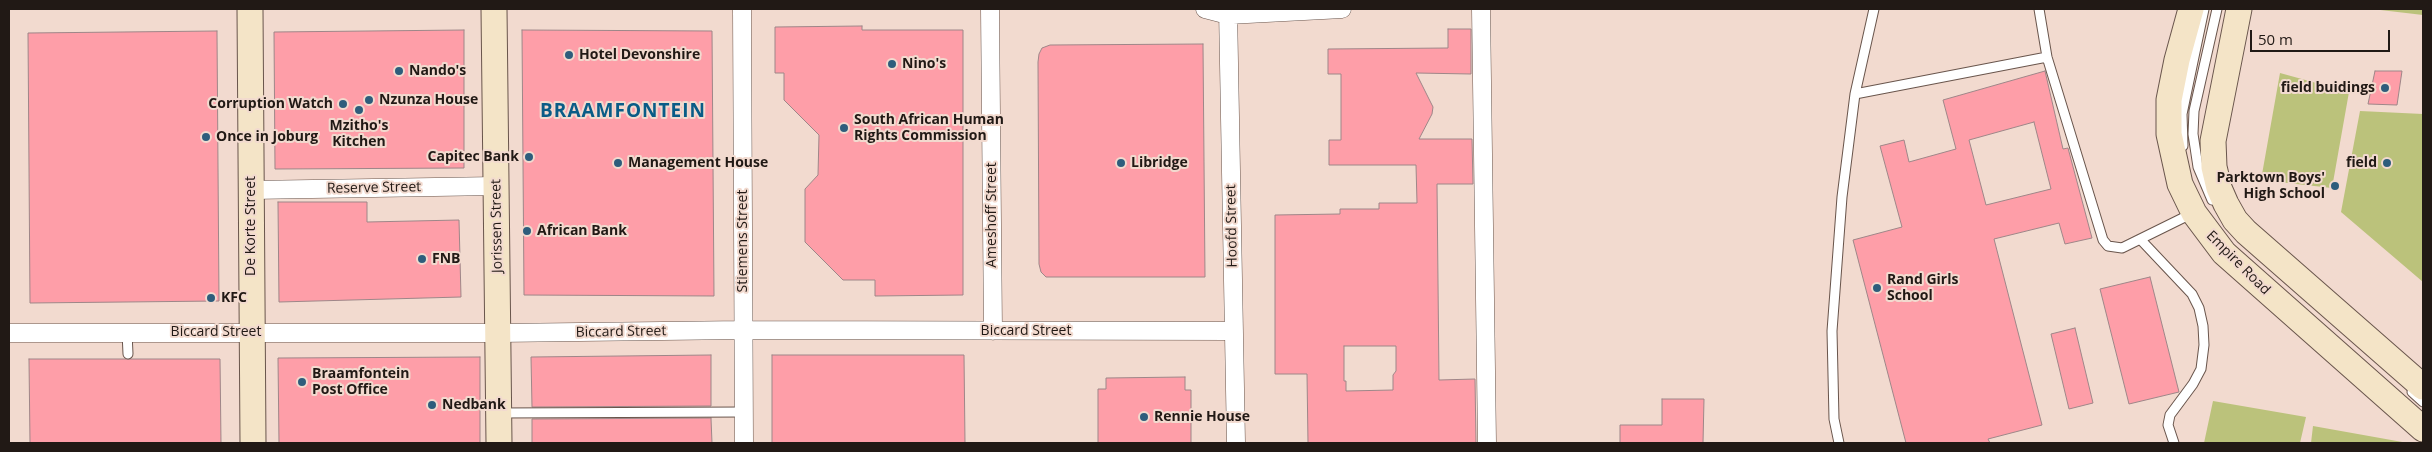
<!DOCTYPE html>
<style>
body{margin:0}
#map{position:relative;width:2432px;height:452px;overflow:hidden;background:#f2dacf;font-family:"Open Sans",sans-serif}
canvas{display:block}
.frame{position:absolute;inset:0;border:10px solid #211915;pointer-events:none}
.scale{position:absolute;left:2250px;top:30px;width:140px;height:22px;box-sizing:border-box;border:2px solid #211915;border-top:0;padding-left:6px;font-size:15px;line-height:18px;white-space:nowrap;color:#211915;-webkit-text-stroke:4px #f2dacf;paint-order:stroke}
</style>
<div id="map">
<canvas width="2432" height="452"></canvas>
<div class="frame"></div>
<div class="scale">50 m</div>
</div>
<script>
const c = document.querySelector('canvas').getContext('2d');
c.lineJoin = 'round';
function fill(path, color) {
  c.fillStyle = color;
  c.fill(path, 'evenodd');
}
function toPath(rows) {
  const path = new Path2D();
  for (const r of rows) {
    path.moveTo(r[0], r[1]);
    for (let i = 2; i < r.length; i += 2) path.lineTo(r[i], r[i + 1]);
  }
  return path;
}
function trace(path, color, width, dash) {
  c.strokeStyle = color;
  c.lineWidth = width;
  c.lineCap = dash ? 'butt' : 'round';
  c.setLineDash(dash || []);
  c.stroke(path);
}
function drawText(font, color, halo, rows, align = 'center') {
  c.font = font + ' "Open Sans",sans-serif';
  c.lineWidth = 4;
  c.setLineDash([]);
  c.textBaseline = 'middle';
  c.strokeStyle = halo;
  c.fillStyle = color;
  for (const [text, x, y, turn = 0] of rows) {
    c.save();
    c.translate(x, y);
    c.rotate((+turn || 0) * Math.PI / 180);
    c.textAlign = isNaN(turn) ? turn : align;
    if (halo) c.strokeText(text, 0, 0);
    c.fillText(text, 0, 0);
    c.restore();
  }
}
fill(toPath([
 [2372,9,2423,9,2423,15],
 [2280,73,2349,92,2332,188,2261,180],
 [2360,111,2423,114,2423,282,2341,212],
 [2213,401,2306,417,2300,443,2204,443],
 [2313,426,2408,443,2311,443]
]), '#bbc27b');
const building = toPath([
 [862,26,862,30,963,30,963,295,875,296,875,280,843,280,805,242,805,189,818,175,819,135,784,100,784,73,775,73,775,27,862,26],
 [1448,29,1471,29,1471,74,1416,73,1433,107,1432,114,1419,139,1472,139,1473,184,1437,184,1439,380,1475,379,1476,443,1308,443,1307,374,1275,374,1275,215,1340,214,1340,209,1379,209,1379,203,1417,203,1416,165,1329,165,1329,140,1341,140,1341,74,1328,74,1328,49,1448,48,1448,29],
 [1344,346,1396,346,1396,371,1393,375,1393,390,1346,391,1346,381,1344,381,1344,346],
 [464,30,464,168,275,169,274,32,464,30],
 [522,30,712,31,714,296,524,295,522,30],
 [217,31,219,301,30,303,28,33,217,31],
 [1203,44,1205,277,1046,277,1041,272,1039,264,1038,62,1039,54,1042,48,1050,45,1203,44],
 [2045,71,2063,149,2068,148,2092,238,2065,244,2059,223,1994,239,2042,425,1988,439,1990,443,1906,443,1853,240,1902,227,1880,146,1904,140,1909,162,1956,149,1943,100,2045,71],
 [2034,122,2051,189,1986,205,1969,140,2034,122],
 [2375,71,2402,71,2397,105,2368,104,2375,71],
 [278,202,367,202,367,222,459,220,461,297,279,302,278,202],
 [2150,277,2179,392,2129,404,2100,289,2150,277],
 [2075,328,2093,403,2069,409,2051,334,2075,328],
 [711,355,711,406,532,407,531,357,711,355],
 [772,355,964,355,965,443,772,443,772,355],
 [480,357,480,443,279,443,278,358,480,357],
 [29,359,220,359,221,443,30,443,29,359],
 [1185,377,1185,390,1191,390,1191,443,1098,443,1098,389,1106,389,1106,378,1185,377],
 [1662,399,1704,399,1703,443,1620,443,1620,425,1662,425,1662,399],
 [711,418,712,443,532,443,532,419,711,418]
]);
fill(building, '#fe9ea8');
trace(building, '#9e8688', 1);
const service = toPath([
 [2039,9,2047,57,2103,240,2108,246,2122,248,2193,213],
 [1855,94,2047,57],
 [2183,146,2182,114,2204,9],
 [2212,200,2198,167,2193,134,2194,111,2217,9],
 [2141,240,2192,294,2199,308,2203,326,2204,345,2201,369,2193,384,2170,415,2168,425,2174,443],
 [127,332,128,354],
 [2412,392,2423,402],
 [499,413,744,412],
 [1839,443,1834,419,1832,331,1842,197,1855,94,1874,9]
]);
const minor = toPath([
 [742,9,744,443],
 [990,9,993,331],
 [1205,9,1228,15,1342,9],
 [1228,9,1236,443],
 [1481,9,1487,443],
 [251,190,496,186],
 [9,333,498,333,744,330,1234,331]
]);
const secondary = toPath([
 [250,9,253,443],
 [494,9,499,443],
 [2191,9,2177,60,2169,100,2169,134,2180,184,2194,213,2224,253,2423,429],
 [2239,9,2213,141,2214,167,2219,188,2226,204,2235,220,2246,232,2423,387]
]);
trace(service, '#69554c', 11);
trace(minor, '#69554c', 19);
trace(secondary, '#69554c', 27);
trace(service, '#fff', 9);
trace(minor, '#fff', 18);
trace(secondary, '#f4e4c7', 25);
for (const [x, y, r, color] of [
 [569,55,5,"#2e5d7c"],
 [892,64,5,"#2e5d7c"],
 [399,71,5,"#2e5d7c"],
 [2385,88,5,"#2e5d7c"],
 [369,100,5,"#2e5d7c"],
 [343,104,5,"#2e5d7c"],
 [359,110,5,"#2e5d7c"],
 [844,128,5,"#2e5d7c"],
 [206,137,5,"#2e5d7c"],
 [529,157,5,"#2e5d7c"],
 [618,163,5,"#2e5d7c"],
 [1121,163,5,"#2e5d7c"],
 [2387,163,5,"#2e5d7c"],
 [2335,186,5,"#2e5d7c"],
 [527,231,5,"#2e5d7c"],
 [422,259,5,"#2e5d7c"],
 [1877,288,5,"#2e5d7c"],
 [211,298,5,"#2e5d7c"],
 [302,382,5,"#2e5d7c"],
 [432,405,5,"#2e5d7c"],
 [1144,417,5,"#2e5d7c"]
]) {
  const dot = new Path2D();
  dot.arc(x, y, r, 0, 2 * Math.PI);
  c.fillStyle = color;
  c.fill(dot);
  trace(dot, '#f2dacf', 2);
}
drawText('bold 14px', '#211915', '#f2dacf', [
 ["Hotel Devonshire",579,55],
 ["Nino's",902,64],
 ["Nando's",409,71],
 ["field buidings",2375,88,"right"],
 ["Nzunza House",379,100],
 ["Corruption Watch",333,104,"right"],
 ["South African Human",854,120],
 ["Rights Commission",854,136],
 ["Mzitho's",359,126,"center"],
 ["Kitchen",359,142,"center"],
 ["Once in Joburg",216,137],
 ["Capitec Bank",519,157,"right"],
 ["Management House",628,163],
 ["Libridge",1131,163],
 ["field",2377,163,"right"],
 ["Parktown Boys'",2325,178,"right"],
 ["High School",2325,194,"right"],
 ["African Bank",537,231],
 ["FNB",432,259],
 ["Rand Girls",1887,280],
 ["School",1887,296],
 ["KFC",221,298],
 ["Braamfontein",312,374],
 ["Post Office",312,390],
 ["Nedbank",442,405],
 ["Rennie House",1154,417]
], 'left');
drawText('14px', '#211915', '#f2dacf', [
 ["Reserve Street",374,188,-1],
 ["Ameshoff Street",992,215,-90],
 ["De Korte Street",251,226,-90],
 ["Jorissen Street",497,226,-91],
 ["Hoofd Street",1232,226,-91],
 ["Stiemens Street",743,241,-90],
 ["Empire Road",2238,263,45],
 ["Biccard Street",1026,331],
 ["Biccard Street",216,332],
 ["Biccard Street",621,332,-1]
]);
c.letterSpacing = '1px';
drawText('bold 19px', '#095c87', '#f2dacf', [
 ["BRAAMFONTEIN",623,112]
]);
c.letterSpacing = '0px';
</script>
